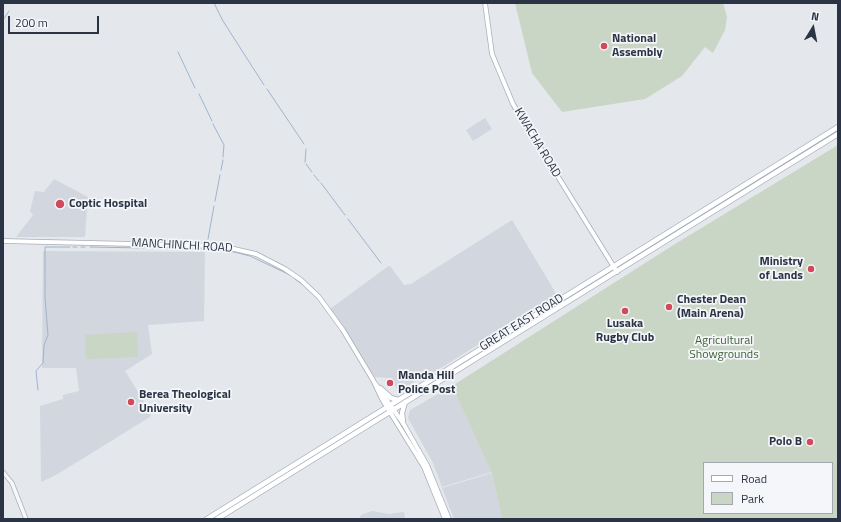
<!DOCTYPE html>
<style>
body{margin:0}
#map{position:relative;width:841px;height:522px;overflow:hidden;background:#e4e7ec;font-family:"Titillium Web",sans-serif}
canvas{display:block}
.frame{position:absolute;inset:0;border:4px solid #2b3445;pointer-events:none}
.legend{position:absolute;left:703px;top:462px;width:130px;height:52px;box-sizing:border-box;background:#f4f6f9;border:1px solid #a4a8b1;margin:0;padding:5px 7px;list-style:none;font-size:12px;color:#2b3445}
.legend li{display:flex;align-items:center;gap:8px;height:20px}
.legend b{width:20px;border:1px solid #a4a8b1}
.north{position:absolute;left:793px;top:8px;width:40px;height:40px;-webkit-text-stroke:3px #f4f6f9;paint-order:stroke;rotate:10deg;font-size:11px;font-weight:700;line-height:16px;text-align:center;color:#2b3445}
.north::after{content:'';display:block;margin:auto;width:14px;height:18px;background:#2b3445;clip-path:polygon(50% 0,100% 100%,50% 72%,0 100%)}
.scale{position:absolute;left:8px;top:16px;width:91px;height:18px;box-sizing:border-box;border:2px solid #2b3445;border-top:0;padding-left:5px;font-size:12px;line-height:14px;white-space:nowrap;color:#2b3445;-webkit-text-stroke:3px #f4f6f9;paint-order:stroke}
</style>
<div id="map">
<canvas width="841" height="522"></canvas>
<div class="frame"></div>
<ul class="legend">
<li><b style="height:5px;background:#fff"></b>Road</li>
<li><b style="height:11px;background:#c9d6c5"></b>Park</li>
</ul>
<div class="north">N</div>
<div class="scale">200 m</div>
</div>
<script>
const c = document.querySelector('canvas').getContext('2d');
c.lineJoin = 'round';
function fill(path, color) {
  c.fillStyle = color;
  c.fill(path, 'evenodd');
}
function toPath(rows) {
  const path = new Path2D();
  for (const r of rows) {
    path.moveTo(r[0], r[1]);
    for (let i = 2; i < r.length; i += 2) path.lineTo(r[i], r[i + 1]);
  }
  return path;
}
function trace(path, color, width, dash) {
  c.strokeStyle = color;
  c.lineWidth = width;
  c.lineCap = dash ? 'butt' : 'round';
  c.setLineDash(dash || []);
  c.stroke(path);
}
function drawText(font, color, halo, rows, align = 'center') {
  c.font = font + ' "Titillium Web",sans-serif';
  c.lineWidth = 3.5;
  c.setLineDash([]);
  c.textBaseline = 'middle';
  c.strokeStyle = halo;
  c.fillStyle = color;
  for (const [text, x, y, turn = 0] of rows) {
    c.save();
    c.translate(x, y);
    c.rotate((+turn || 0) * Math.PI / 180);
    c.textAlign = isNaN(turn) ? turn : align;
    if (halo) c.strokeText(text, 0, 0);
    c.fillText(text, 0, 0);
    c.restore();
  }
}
fill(toPath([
 [485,118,492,129,473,141,466,130],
 [54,179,88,197,85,237,16,237,33,215,30,211,35,191,44,192],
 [512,220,557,295,420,381,416,381,402,390,398,390,390,378,375,377,330,309,387,267,390,266,404,285,411,284],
 [43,251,205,252,204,321,148,325,152,354,125,371,151,413,150,417,56,475,41,482,40,406,63,399,63,395,79,391,76,368,42,368],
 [452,386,492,472,442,487,433,463,408,418,410,410],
 [492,473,502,519,454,519,442,488],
 [372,511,389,514,404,512,405,519,359,519,361,515]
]), '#d2d6de');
fill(toPath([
 [515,3,723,3,727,17,725,30,713,53,705,47,682,76,645,99,562,112,532,73],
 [838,145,838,519,502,519,492,473,452,386,675,244],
 [704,463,832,463,832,513,704,513],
 [137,332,138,357,86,359,85,335]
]), '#c9d6c5');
trace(toPath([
 [214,3,223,21,264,85],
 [3,20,9,11],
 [178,52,195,88],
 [267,89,304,144],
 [199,94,212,121],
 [213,124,224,145,223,157],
 [305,162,306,149],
 [306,164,312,172],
 [221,170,223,160],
 [314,175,319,181],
 [321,183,345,215],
 [215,201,220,175],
 [348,219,381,263],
 [208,239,214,206],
 [73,247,77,247],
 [81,247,85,247],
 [90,247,144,248],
 [148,248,154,248],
 [158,248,203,248],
 [208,249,230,251,250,256,290,275],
 [295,279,302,284],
 [309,290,317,298],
 [38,390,36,371,43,363,44,345,48,335,45,297,45,247,70,247]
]), '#9fb4cc', 1);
const tertiary = toPath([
 [3,472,12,483,26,519]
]);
const secondary = toPath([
 [485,3,492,54,513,104,617,272],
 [3,241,221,246,256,254,285,269,301,280,319,297,343,330,373,380,382,399,424,467,445,519],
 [374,382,403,423,427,465,449,519]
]);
const primary = toPath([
 [380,388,391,398,398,400],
 [403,423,402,413,405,402],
 [207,519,838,127],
 [217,519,838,134]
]);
trace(tertiary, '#a9aeb7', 5);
trace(secondary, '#a9aeb7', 5.5);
trace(primary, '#a3abb8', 6);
trace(tertiary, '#f7f8fa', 3.5);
trace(secondary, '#fff', 4);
trace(primary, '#fff', 4.5);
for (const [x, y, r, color] of [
 [604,46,4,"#d1495b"],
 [60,204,5,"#d1495b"],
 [811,269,4,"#d1495b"],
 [669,307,4,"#d1495b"],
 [625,311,4,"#d1495b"],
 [390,383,4,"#d1495b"],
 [131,402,4,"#d1495b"],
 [810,442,4,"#d1495b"]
]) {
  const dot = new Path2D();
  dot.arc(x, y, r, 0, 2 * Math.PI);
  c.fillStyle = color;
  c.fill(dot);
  trace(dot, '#f4f6f9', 1.5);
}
drawText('bold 12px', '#2b3445', '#f4f6f9', [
 ["National",612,39],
 ["Assembly",612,53],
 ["Coptic Hospital",69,204],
 ["Ministry",803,262,"right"],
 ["of Lands",803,276,"right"],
 ["Chester Dean",677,300],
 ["(Main Arena)",677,314],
 ["Lusaka",625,324,"center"],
 ["Rugby Club",625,338,"center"],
 ["Manda Hill",398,376],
 ["Police Post",398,390],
 ["Berea Theological",139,395],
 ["University",139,409],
 ["Polo B",802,442,"right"]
], 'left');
drawText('12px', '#2b3445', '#f4f6f9', [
 ["KWACHA ROAD",537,143,59],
 ["MANCHINCHI ROAD",182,246,3],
 ["GREAT EAST ROAD",522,323,-32]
]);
drawText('12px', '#3f6138', '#f4f6f9', [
 ["Agricultural",724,341],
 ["Showgrounds",724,355]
]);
</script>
